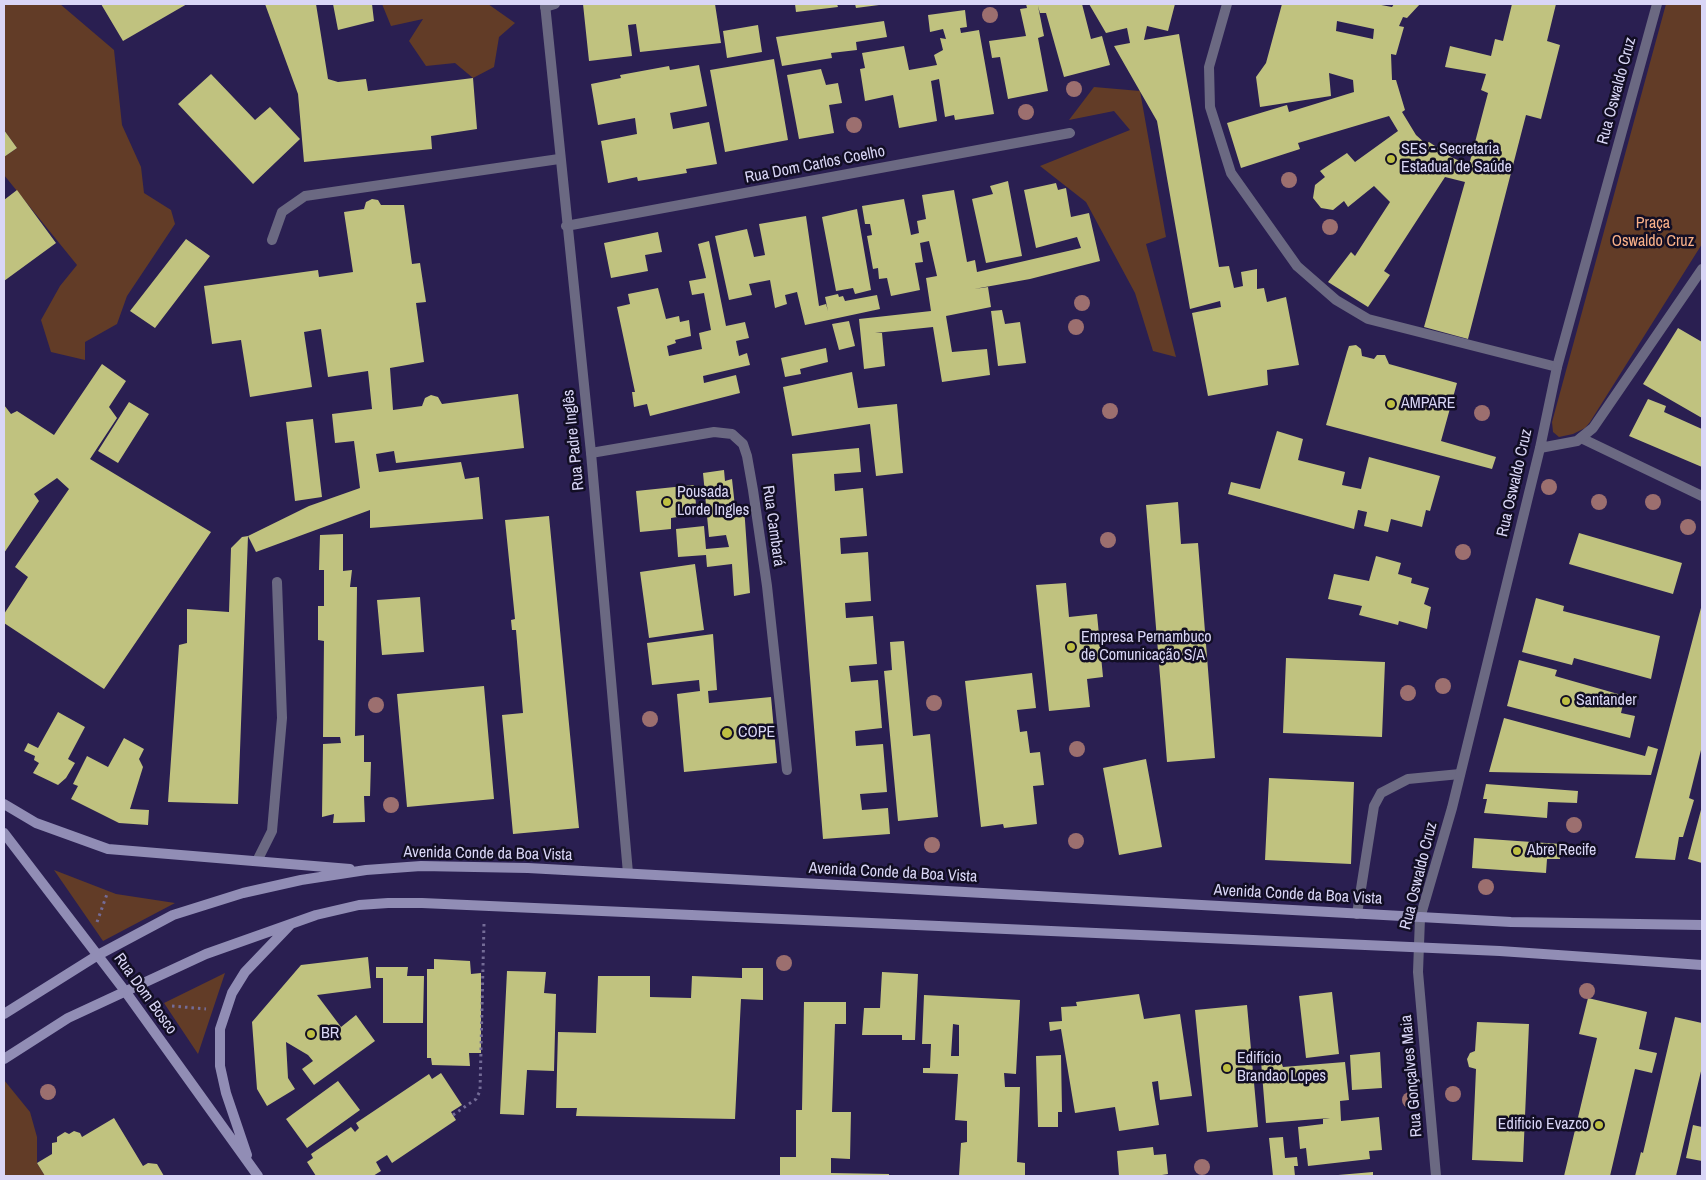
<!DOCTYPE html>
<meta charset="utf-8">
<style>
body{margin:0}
#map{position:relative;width:1706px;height:1180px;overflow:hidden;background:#2a1f51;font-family:"Archivo Narrow",sans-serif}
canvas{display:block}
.frame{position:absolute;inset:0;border:5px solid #d9d6f6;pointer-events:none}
</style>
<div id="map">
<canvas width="1706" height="1180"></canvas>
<div class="frame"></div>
</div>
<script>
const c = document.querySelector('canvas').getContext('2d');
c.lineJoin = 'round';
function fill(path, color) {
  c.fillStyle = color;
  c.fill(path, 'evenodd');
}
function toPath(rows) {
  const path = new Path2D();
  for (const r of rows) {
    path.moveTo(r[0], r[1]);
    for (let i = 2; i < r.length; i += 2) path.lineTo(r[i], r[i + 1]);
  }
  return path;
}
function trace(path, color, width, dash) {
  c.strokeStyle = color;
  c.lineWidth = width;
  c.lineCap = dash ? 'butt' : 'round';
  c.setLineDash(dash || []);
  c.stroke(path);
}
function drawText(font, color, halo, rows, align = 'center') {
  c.font = font + ' "Archivo Narrow",sans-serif';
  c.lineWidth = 5;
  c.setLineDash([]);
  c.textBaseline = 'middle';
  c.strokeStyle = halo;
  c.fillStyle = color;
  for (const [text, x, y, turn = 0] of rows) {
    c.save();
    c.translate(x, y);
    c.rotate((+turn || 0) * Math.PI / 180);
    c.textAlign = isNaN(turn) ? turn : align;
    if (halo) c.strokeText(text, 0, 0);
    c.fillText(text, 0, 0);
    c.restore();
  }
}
fill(toPath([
 [5,4,60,4,114,50,122,125,141,167,144,193,171,210,175,224,127,296,117,324,85,342,85,360,51,352,41,320,60,286,77,265,4,175,4,157,17,148,4,130],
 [382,4,488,4,515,23,499,37,494,67,473,78,455,63,426,66,409,41,423,19,391,26],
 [1666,4,1702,4,1702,244,1590,422,1585,428,1573,434,1559,437,1553,432,1552,422],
 [1094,87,1140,91,1166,237,1146,244,1176,357,1153,351,1135,293,1086,202,1040,166,1130,130,1114,111,1069,120],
 [54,870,116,894,175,903,103,941],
 [225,973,198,1054,164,1003],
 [4,1080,30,1112,37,1137,37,1163,45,1176,4,1176]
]), '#623c27');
fill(toPath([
 [101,4,187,4,123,41],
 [265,4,316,4,328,79,338,82,366,79,368,91,473,78,477,129,431,136,432,149,304,162,298,94],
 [333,4,372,4,374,21,338,30],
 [583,4,715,4,721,43,640,52,636,24,628,25,632,56,589,61],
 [795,4,837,4,838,7,796,12],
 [855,4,879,4,879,5,856,8],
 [1026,4,1082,4,1091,39,1102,36,1110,65,1064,77,1046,13,1040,13,1038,6,1044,36,1038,38,1048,91,1008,99,1000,57,992,58,989,41,1026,36,1020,9,1027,8],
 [1089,4,1175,4,1168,31,1147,26,1144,40,1179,34,1219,267,1229,266,1234,288,1243,286,1241,272,1257,269,1257,289,1264,288,1267,302,1286,297,1299,365,1267,370,1268,385,1208,396,1192,313,1221,307,1220,301,1190,309,1157,121,1114,46,1130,43,1127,28,1106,33],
 [1282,4,1376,4,1392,7,1394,4,1420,4,1407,18,1403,17,1399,26,1404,27,1396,55,1391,54,1392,80,1396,80,1405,110,1402,112,1416,135,1426,144,1429,142,1453,158,1469,165,1488,93,1481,90,1486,74,1445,67,1450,46,1491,56,1495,39,1503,41,1512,4,1556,4,1547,41,1560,45,1541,119,1526,115,1468,339,1424,327,1465,182,1445,177,1384,271,1390,275,1368,307,1328,282,1351,252,1355,256,1390,202,1374,186,1348,207,1344,201,1333,210,1321,208,1313,198,1315,185,1325,177,1320,171,1347,153,1355,162,1398,131,1389,116,1298,143,1300,149,1241,168,1227,123,1287,105,1289,112,1354,92,1353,80,1329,73,1331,96,1260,107,1256,77,1266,63],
 [1337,21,1374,29,1373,39,1336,31],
 [965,10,967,27,960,28,961,33,979,30,994,114,955,120,954,115,945,117,939,79,931,81,937,121,899,128,893,95,865,101,860,69,865,68,862,53,904,46,909,70,937,65,934,55,943,50,940,38,946,39,943,29,930,32,928,15],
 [884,21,887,37,856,42,857,50,831,53,832,58,782,66,776,37],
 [758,25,762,52,727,58,723,31],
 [774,59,788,140,725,152,710,70],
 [699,65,707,106,670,113,673,129,709,122,717,164,686,169,687,173,638,181,637,177,608,183,601,141,637,134,635,118,598,125,591,84,621,78,620,75,669,66,670,70],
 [821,69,826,85,838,83,842,103,829,105,834,133,799,139,787,75],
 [211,74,255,120,270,107,300,139,253,184,178,104],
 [4,130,17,148,4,157],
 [1008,181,1022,256,986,263,972,199,993,194,990,186],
 [1056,183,1058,190,1066,188,1071,217,1089,213,1100,261,1030,279,974,289,988,287,991,307,946,316,952,352,987,349,990,375,942,382,933,327,875,333,882,333,885,366,864,369,859,319,931,311,926,278,937,276,929,241,920,243,923,262,915,263,920,290,891,296,887,278,879,279,878,268,873,269,867,236,872,235,870,224,865,224,862,206,904,199,911,235,919,233,917,221,926,219,922,195,954,190,967,262,975,260,977,272,1081,248,1077,237,1036,248,1024,190],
 [17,190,56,243,4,281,4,200],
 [372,199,378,200,381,205,404,205,412,264,420,263,426,302,416,303,424,362,390,368,393,410,422,406,425,398,431,395,438,397,442,404,518,394,524,448,396,463,394,451,376,454,379,472,461,462,465,479,479,477,483,519,370,528,370,510,256,552,248,536,309,506,360,488,354,441,335,443,332,414,372,409,368,371,328,377,321,329,304,332,312,387,250,397,241,340,212,344,204,286,318,270,319,277,353,272,344,212,364,209,366,202],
 [857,209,871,290,855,294,853,288,836,291,822,217],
 [806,216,819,306,826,304,828,311,825,297,838,294,839,297,843,296,845,301,877,295,880,309,805,325,797,292,785,295,787,304,775,308,770,280,749,284,752,295,729,300,715,236,747,229,754,257,765,255,759,224],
 [658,232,662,252,645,255,648,271,611,278,604,243],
 [186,239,210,256,155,328,130,311],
 [709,241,726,326,745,322,749,338,736,341,739,356,747,353,750,365,703,376,704,383,736,375,740,393,650,416,647,404,634,407,632,392,635,392,617,307,630,304,628,294,658,288,666,319,679,316,680,322,689,320,691,336,675,340,676,343,667,346,669,356,702,349,699,333,711,330,704,293,692,295,689,281,706,278,698,244],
 [1002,310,1005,324,1020,322,1026,363,998,366,991,311],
 [849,321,855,346,839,350,832,324],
 [1678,328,1702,342,1702,418,1643,384],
 [1356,345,1361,349,1362,356,1374,359,1377,355,1385,355,1389,364,1457,383,1441,441,1496,457,1492,469,1326,425,1347,352,1349,346],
 [826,348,828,362,800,369,801,374,785,377,781,358],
 [102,364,126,381,109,407,117,418,90,459,211,532,104,689,4,623,4,614,28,577,15,567,69,489,57,478,34,494,39,501,4,553,4,405,11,414,17,411,54,435],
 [852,372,858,408,897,404,903,473,876,476,870,424,792,436,783,387],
 [1648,399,1666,406,1664,412,1702,429,1702,467,1629,436],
 [129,402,149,414,118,463,98,451],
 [313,419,322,497,295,501,286,422],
 [1277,431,1303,439,1298,460,1345,472,1342,485,1361,489,1369,457,1440,476,1430,511,1426,510,1422,527,1391,519,1388,532,1364,526,1367,512,1358,510,1354,529,1228,494,1231,482,1260,489],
 [859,448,861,472,834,474,835,491,863,488,867,536,840,538,841,554,868,552,871,601,845,603,846,618,873,616,877,664,849,666,851,682,878,680,882,728,855,731,856,746,883,744,887,792,860,794,862,810,888,808,890,834,823,839,792,454],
 [724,470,725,481,732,479,735,507,744,506,750,593,734,596,732,564,707,567,706,555,678,557,676,529,704,526,706,549,729,547,726,535,709,537,703,473],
 [694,485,697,514,671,518,671,529,640,532,636,491],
 [1178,502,1181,544,1198,543,1215,758,1167,762,1146,505],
 [549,516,579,828,513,834,502,715,523,713,516,630,512,630,511,620,515,619,505,520],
 [1579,533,1682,563,1673,594,1569,564],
 [343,534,343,571,352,570,350,587,357,587,355,736,364,735,364,762,371,762,370,796,364,796,365,822,333,823,334,814,322,817,323,744,341,743,340,737,323,737,324,641,318,640,318,606,324,606,324,570,319,570,320,535],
 [248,536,238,804,168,802,179,645,187,643,187,609,229,612,231,548,242,537],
 [1376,556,1401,563,1398,574,1412,578,1411,583,1429,588,1424,604,1431,607,1427,629,1399,621,1398,625,1359,615,1362,606,1328,599,1334,574,1369,581],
 [695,564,704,630,649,638,640,572],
 [1066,583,1069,617,1097,614,1103,677,1087,679,1090,707,1049,711,1036,585],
 [420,597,424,652,382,655,377,600],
 [1536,598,1564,606,1563,611,1660,636,1651,679,1574,658,1572,665,1522,652],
 [1702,604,1702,746,1689,798,1694,800,1683,837,1679,837,1675,860,1635,858],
 [713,634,717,690,708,691,709,703,771,697,777,763,684,772,677,694,700,691,699,680,652,685,647,643],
 [904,641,913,736,930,734,938,817,898,821,884,671,892,670,890,642],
 [1286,658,1385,662,1382,737,1283,733],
 [1519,660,1557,670,1555,676,1625,696,1621,713,1635,716,1630,738,1507,706],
 [1032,673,1036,708,1017,710,1020,732,1027,731,1030,753,1040,752,1044,785,1033,786,1037,824,1004,828,1003,824,981,827,965,681],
 [484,686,494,799,407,807,397,694],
 [58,712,85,727,68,759,75,763,66,778,58,785,33,773,39,763,34,760,35,756,24,751,28,743,38,748],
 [1504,718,1645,756,1648,746,1658,749,1651,775,1489,772],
 [124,738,144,749,139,759,143,767,130,809,149,810,148,825,119,823,71,799,78,786,73,784,87,756,108,767],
 [1146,759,1162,847,1119,855,1103,768],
 [1269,778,1354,782,1351,864,1265,860],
 [1486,784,1578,791,1577,803,1548,802,1547,818,1484,813,1487,799,1483,799],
 [1702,806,1702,863,1688,859],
 [1474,838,1561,844,1560,859,1547,859,1546,873,1472,868],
 [368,957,371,988,317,995,341,1027,356,1015,375,1041,314,1085,302,1069,313,1061,308,1055,286,1042,288,1078,295,1089,267,1106,257,1089,252,1022,301,965],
 [434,959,470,961,471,974,481,973,481,1053,469,1053,470,1066,432,1065,431,1058,427,1058,427,969,434,969],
 [376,967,408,967,407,976,424,976,423,1023,383,1023,383,978,376,978],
 [742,968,763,968,763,1000,741,999,735,1119,576,1116,577,1108,556,1108,558,1032,596,1033,598,976,650,976,650,997,691,998,692,976,742,978],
 [507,971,546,972,544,993,556,994,554,1071,527,1070,524,1115,500,1114],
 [882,972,918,974,915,1040,902,1040,902,1035,862,1035,864,1008,880,1008],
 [1332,992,1339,1054,1306,1058,1299,996],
 [1139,994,1144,1019,1180,1014,1192,1096,1160,1100,1158,1081,1152,1082,1159,1125,1119,1131,1115,1107,1075,1113,1061,1029,1050,1031,1049,1022,1062,1021,1061,1007,1077,1006,1076,1002],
 [924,995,1020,1000,1016,1074,1004,1073,1005,1087,1020,1087,1017,1162,1025,1163,1025,1176,959,1176,961,1143,967,1142,967,1121,955,1120,958,1074,923,1073,923,1068,930,1068,931,1044,922,1044],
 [953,1024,959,1025,959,1056,951,1056],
 [1588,998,1647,1012,1639,1049,1657,1053,1652,1073,1635,1069,1610,1176,1564,1176,1597,1038,1579,1034],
 [804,1002,846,1002,846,1024,835,1024,832,1112,851,1112,850,1159,831,1158,831,1173,889,1174,889,1176,780,1176,780,1157,796,1157,796,1110,802,1110],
 [1247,1005,1258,1127,1207,1132,1195,1010],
 [1675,1017,1702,1023,1702,1067,1676,1176,1635,1176,1641,1152,1643,1153],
 [1477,1022,1529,1024,1523,1162,1472,1160,1476,1069,1469,1067,1467,1059,1470,1053,1475,1051],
 [1380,1052,1382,1088,1352,1090,1350,1055],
 [1061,1055,1062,1112,1058,1112,1058,1127,1038,1127,1036,1056],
 [1280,1059,1283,1067,1345,1062,1349,1100,1340,1101,1341,1121,1379,1117,1382,1150,1369,1151,1370,1159,1308,1166,1306,1148,1300,1149,1298,1127,1323,1124,1323,1119,1330,1118,1266,1123,1261,1061],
 [441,1073,462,1105,451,1112,456,1120,392,1163,387,1155,376,1162,381,1171,373,1176,316,1176,307,1162,313,1158,311,1154,351,1127,355,1132,359,1128,356,1123,429,1074,432,1079],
 [338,1081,360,1110,307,1148,286,1119],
 [114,1118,143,1166,148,1163,157,1164,164,1176,45,1176,37,1163,52,1154,52,1143,57,1142,57,1137,65,1132,69,1134,74,1131,80,1133,82,1137],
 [1693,1125,1702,1127,1702,1161,1686,1158],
 [1283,1137,1285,1158,1297,1157,1298,1166,1294,1166,1295,1176,1273,1176,1269,1138],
 [1153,1147,1154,1155,1166,1154,1168,1174,1156,1176,1119,1176,1117,1151],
 [1373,1172,1373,1176,1338,1176,1338,1175]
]), '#c0c27f');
trace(toPath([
 [97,922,107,894],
 [172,1006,206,1009],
 [453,1115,476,1099,480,1091,484,924]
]), '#746c97', 3, [2.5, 4]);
trace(toPath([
 [1227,4,1209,67,1210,107,1231,173,1297,266,1336,300,1368,319,1557,367],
 [545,7,555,4],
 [272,240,282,212,305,196,559,159],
 [591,453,714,432,732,434,743,444,747,456,753,490,767,586,787,770],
 [257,861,272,831,282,718,277,582],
 [1357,914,1374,806,1381,793,1408,779,1460,774]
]), '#6b6982', 10);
trace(toPath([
 [545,4,591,453,628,873],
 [566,226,1070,133],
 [1581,438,1702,496]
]), '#6b6982', 10);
trace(toPath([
 [1540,448,1577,441,1593,428,1702,269],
 [1436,1176,1418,972,1420,918,1452,808,1540,448,1557,367,1657,4]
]), '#6b6982', 10);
trace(toPath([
 [4,804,36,823,108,849,350,869],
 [4,833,125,991,258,1176],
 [4,1014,98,955,173,915,243,893,301,880,366,870,421,866,528,868,1511,922,1702,925],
 [4,1059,68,1018,206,954,316,915,359,905,388,903,422,903,1500,951,1702,965],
 [247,1155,226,1093,220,1066,220,1029,232,993,245,972,290,925]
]), '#918db5', 10);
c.fillStyle = '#9c6f6f';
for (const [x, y] of [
 [990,15],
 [1074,89],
 [1026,112],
 [854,125],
 [1289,180],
 [1330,227],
 [1082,303],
 [1076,327],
 [1110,411],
 [1482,413],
 [1549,487],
 [1599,502],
 [1653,502],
 [1688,527],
 [1108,540],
 [1463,552],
 [1443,686],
 [1408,693],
 [934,703],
 [376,705],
 [650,719],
 [1077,749],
 [391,805],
 [1574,825],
 [1076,841],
 [932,845],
 [1486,887],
 [784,963],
 [1587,991],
 [48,1092],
 [1453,1094],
 [1410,1100],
 [1202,1167]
]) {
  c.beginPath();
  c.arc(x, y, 8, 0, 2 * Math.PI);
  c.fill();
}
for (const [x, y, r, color] of [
 [1391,159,5,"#bebf42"],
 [1391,404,5,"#bebf42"],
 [667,502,5,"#bebf42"],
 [1071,647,5,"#bebf42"],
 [1566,701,5,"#bebf42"],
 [727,733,6,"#bebf42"],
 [1517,851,5,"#bebf42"],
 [311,1034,5,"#bebf42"],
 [1227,1068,5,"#bebf42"],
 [1599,1125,5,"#bebf42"]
]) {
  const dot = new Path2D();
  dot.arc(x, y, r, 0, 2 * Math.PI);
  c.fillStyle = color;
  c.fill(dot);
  trace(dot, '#120e24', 2);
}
drawText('16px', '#d9d6f6', '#120e24', [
 ["Rua Oswaldo Cruz",1617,91,-75],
 ["Rua Dom Carlos Coelho",815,165,-11],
 ["Rua Padre Inglês",574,440,-96],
 ["Rua Oswaldo Cruz",1515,483,-77],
 ["Rua Cambará",773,526,82],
 ["Avenida Conde da Boa Vista",488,854,1],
 ["Avenida Conde da Boa Vista",893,873,3],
 ["Rua Oswaldo Cruz",1419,876,-76],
 ["Avenida Conde da Boa Vista",1298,895,3],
 ["Rua Dom Bosco",145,994,54],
 ["Rua Gonçalves Maia",1412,1076,-95]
]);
drawText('16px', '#d9d6f6', '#120e24', [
 ["SES - Secretaria",1401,150],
 ["Estadual de Saúde",1401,168],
 ["AMPARE",1401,404],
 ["Pousada",677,493],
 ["Lorde Ingles",677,511],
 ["Empresa Pernambuco",1081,638],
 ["de Comunicação S/A",1081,656],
 ["Santander",1576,701],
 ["COPE",738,733],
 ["Abre Recife",1527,851],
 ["BR",321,1034],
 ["Edifício",1237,1059],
 ["Brandao Lopes",1237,1077],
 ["Edificio Evazco",1589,1125,"right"]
], 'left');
drawText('16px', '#f9b088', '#120e24', [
 ["Praça",1653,224],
 ["Oswaldo Cruz",1653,242]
]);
</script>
